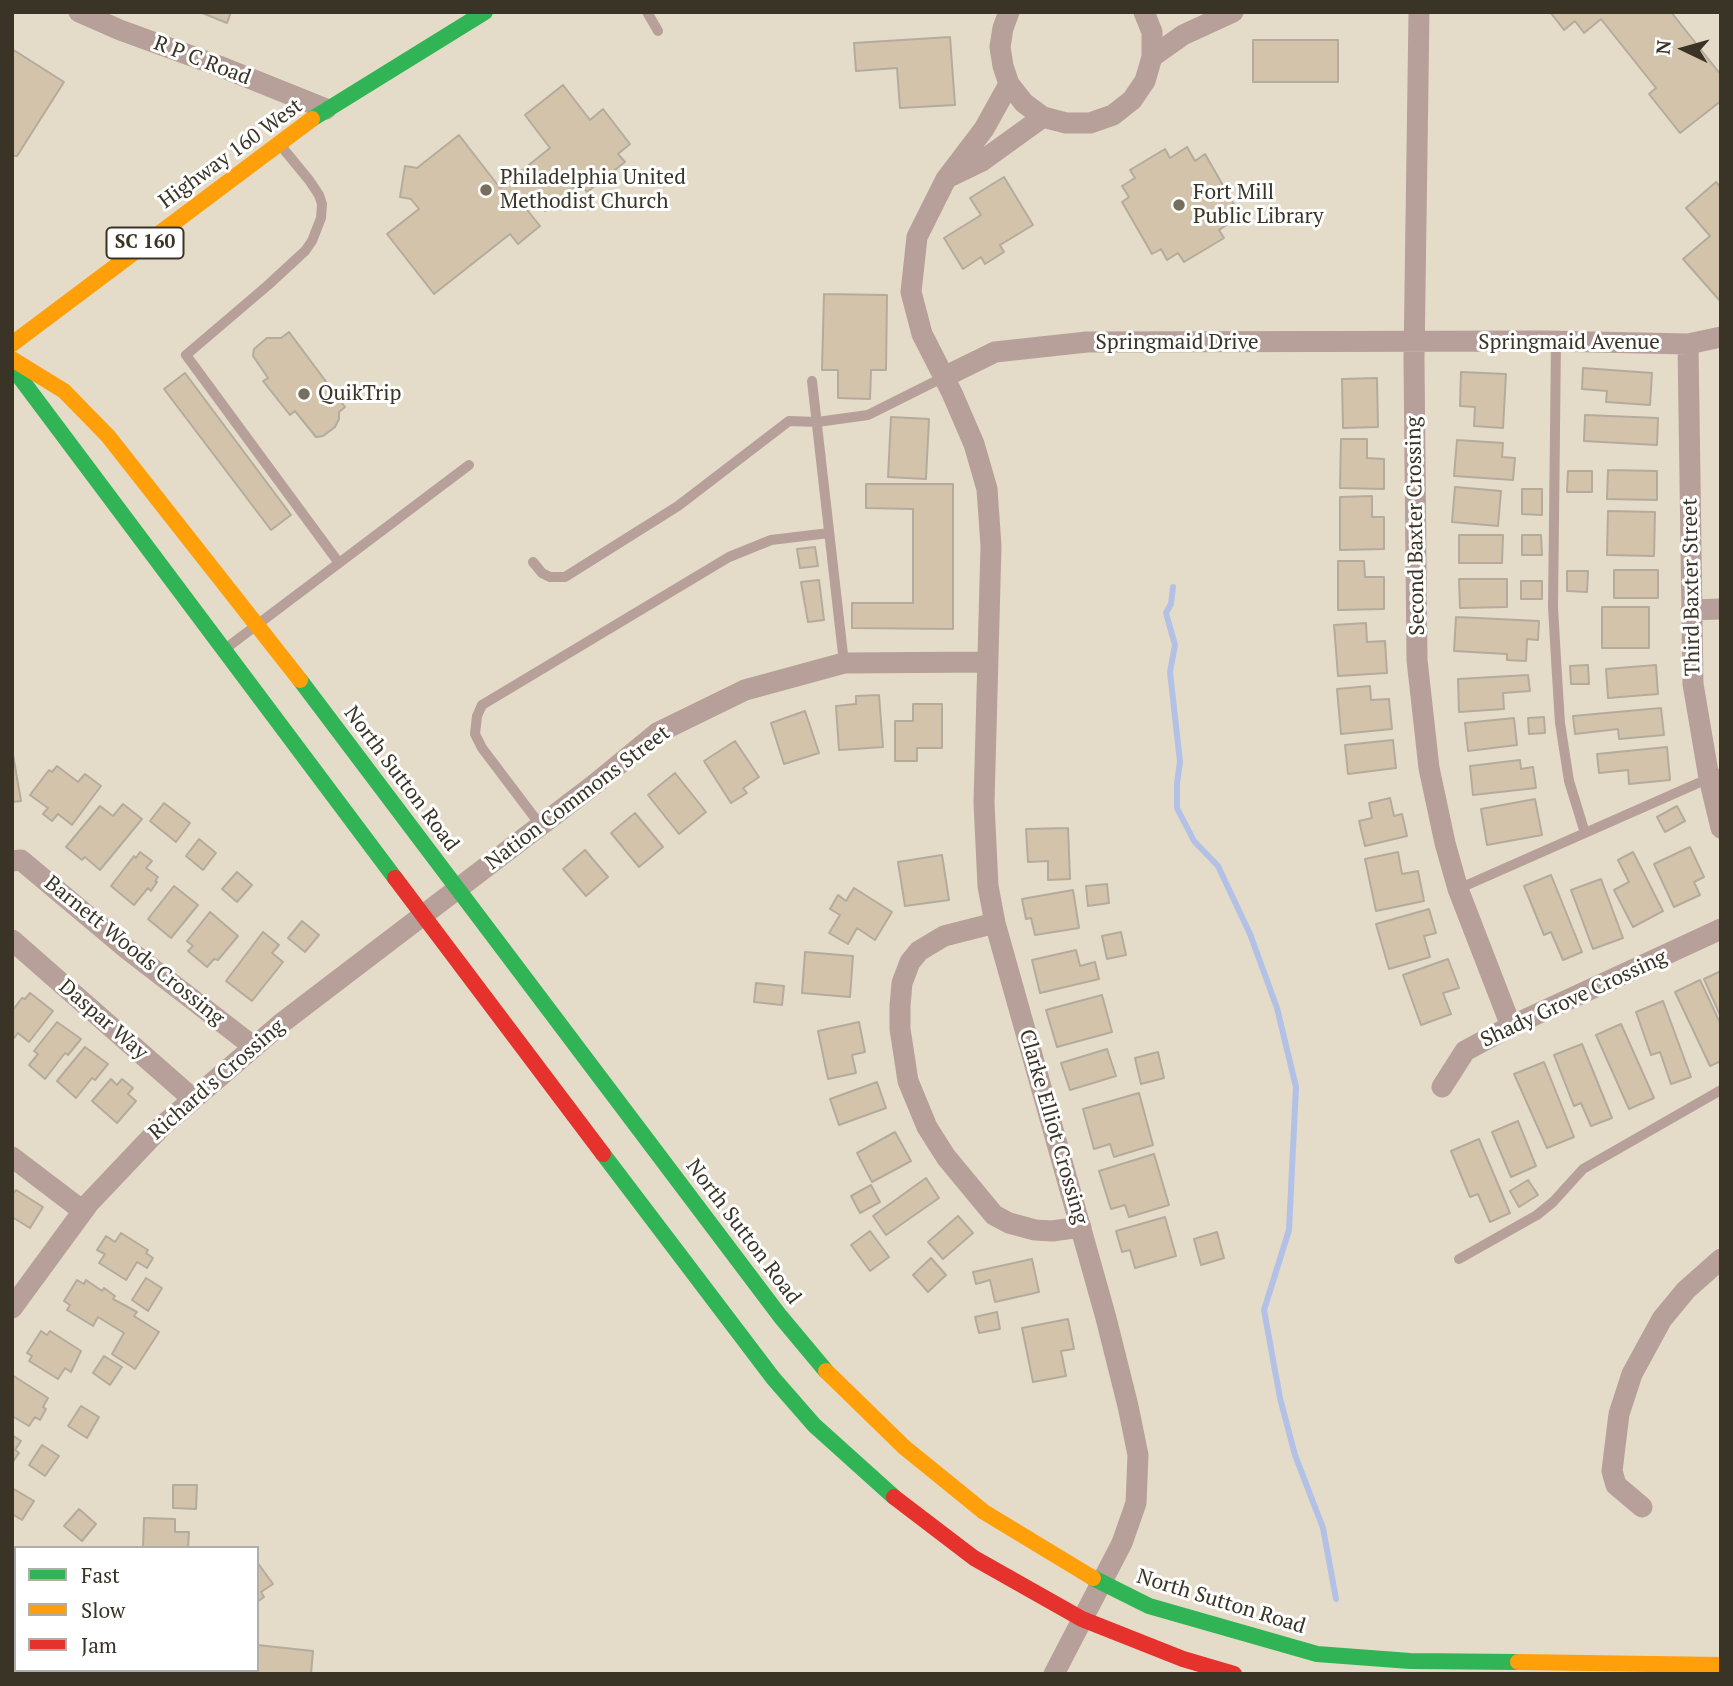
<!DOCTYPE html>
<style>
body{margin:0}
#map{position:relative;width:1733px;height:1686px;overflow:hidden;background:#e4dcc8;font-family:"PT Serif",serif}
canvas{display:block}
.frame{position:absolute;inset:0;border:14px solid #3a3426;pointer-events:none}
.legend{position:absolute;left:14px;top:1546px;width:245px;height:126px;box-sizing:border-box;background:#fff;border:2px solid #b0aea8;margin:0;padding:9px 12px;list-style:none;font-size:21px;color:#3a3426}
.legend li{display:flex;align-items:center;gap:14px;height:35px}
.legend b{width:35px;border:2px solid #b0aea8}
.north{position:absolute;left:1649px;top:14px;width:70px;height:70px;-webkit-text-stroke:5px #fff;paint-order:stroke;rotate:275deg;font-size:19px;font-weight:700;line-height:28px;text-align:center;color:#3a3426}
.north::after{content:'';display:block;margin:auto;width:24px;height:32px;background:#3a3426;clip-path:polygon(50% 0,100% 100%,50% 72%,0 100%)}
</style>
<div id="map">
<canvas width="1733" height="1686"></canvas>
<div class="frame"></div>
<ul class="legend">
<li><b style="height:9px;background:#30b455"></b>Fast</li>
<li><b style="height:9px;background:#ff9f0a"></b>Slow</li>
<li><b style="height:9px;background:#e5322d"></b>Jam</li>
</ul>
<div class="north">N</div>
</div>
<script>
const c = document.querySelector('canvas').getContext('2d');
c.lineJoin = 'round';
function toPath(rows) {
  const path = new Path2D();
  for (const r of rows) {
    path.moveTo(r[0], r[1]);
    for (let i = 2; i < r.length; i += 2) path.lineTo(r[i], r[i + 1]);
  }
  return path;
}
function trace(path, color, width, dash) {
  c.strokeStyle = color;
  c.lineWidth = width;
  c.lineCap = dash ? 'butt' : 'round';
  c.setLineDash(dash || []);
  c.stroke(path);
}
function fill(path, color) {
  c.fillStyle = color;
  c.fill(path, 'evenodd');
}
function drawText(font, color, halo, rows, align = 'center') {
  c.font = font + ' "PT Serif",serif';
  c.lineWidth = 6;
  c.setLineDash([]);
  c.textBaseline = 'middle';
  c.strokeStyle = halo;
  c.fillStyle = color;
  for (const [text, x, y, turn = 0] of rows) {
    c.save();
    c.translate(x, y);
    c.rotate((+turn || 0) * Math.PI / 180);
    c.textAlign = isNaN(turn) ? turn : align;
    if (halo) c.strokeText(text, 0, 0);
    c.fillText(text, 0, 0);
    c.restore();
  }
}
trace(toPath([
 [1173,587,1171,604,1166,613,1175,645,1170,672,1180,762,1177,783,1177,808,1194,841,1218,866,1250,934,1277,1008,1296,1087,1289,1230,1264,1310,1280,1398,1295,1455,1323,1528,1336,1599]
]), '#b3c1e7', 6);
const building = toPath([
 [200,12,231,12,227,23,200,12],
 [1550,12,1671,12,1721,75,1721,101,1680,133,1649,94,1656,88,1601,19,1584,33,1575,21,1564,30,1550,12],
 [950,37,955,105,900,108,897,68,856,71,854,43,950,37],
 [1253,40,1338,40,1338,82,1253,82,1253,40],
 [12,49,64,82,17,156,12,156,12,49],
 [563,85,590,120,603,109,630,144,618,154,625,162,587,192,580,183,545,211,535,198,524,206,540,226,518,244,510,234,434,294,387,234,419,209,411,199,400,197,405,166,417,168,459,135,500,188,550,148,525,115,563,85],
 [1187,147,1195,161,1205,154,1236,208,1226,214,1231,222,1219,230,1224,238,1184,262,1178,253,1167,260,1161,249,1152,254,1122,202,1129,197,1122,186,1135,178,1130,170,1165,149,1170,158,1187,147],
 [1004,177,1033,225,1000,245,1004,252,985,264,981,257,963,269,944,238,981,215,970,198,1004,177],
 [1716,182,1721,188,1721,302,1683,259,1710,236,1686,208,1716,182],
 [824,294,887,295,886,370,871,370,870,399,838,398,838,370,822,370,824,294],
 [289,332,345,407,339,412,339,419,335,427,323,436,316,437,295,411,290,415,263,381,268,378,253,356,254,349,267,338,281,338,289,332],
 [1583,368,1652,373,1650,405,1606,402,1607,391,1582,389,1583,368],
 [1461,372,1506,374,1503,428,1474,426,1475,407,1460,406,1461,372],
 [185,373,291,515,271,530,164,389,185,373],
 [1377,378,1378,427,1343,428,1342,379,1377,378],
 [1585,415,1658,418,1657,445,1584,441,1585,415],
 [891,417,929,419,926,479,888,477,891,417],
 [1341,439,1367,439,1367,458,1384,459,1384,489,1340,488,1341,439],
 [1457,440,1503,443,1502,457,1515,458,1513,480,1454,476,1457,440],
 [1608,470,1657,471,1657,500,1607,499,1608,470],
 [1568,471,1592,471,1592,492,1567,492,1568,471],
 [866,484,953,484,953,629,852,628,852,603,913,603,913,509,866,508,866,484],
 [1455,487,1501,491,1498,526,1452,522,1455,487],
 [1522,489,1542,489,1542,515,1522,514,1522,489],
 [1372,496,1372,517,1384,517,1384,549,1340,550,1340,497,1372,496],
 [1608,511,1655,512,1654,556,1607,555,1608,511],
 [1459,535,1503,535,1502,563,1459,563,1459,535],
 [1522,535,1541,535,1542,555,1522,555,1522,535],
 [815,547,818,566,800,568,797,549,815,547],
 [1338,561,1364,561,1365,577,1384,577,1384,609,1338,610,1338,561],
 [1614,570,1658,570,1658,598,1614,598,1614,570],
 [1567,571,1588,571,1587,592,1567,591,1567,571],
 [1459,579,1507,579,1507,607,1460,608,1459,579],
 [819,580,824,620,808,622,801,582,819,580],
 [1521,581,1542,581,1542,599,1521,599,1521,581],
 [1602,607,1649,607,1649,648,1602,648,1602,607],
 [1456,617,1539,621,1538,640,1527,639,1526,661,1507,660,1507,654,1454,651,1456,617],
 [1366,623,1367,642,1385,641,1387,673,1338,676,1334,625,1366,623],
 [1588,665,1589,684,1571,684,1570,666,1588,665],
 [1656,665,1658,694,1608,698,1606,669,1656,665],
 [1528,675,1530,691,1503,693,1504,709,1459,712,1458,679,1528,675],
 [1370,686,1371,700,1389,699,1392,729,1341,734,1337,689,1370,686],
 [879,695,883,747,839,750,836,706,856,704,856,696,879,695],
 [913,704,942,704,942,748,917,748,917,761,895,761,895,721,913,721,913,704],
 [1661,708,1664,735,1619,739,1618,729,1575,734,1573,716,1661,708],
 [805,711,819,753,784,764,771,723,805,711],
 [1544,717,1545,733,1529,734,1528,718,1544,717],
 [1514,718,1517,745,1468,751,1465,723,1514,718],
 [1393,740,1396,768,1348,774,1345,745,1393,740],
 [735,741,759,777,743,788,747,793,731,803,704,761,735,741],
 [1667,747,1670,780,1629,784,1628,770,1599,773,1597,754,1667,747],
 [12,749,21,801,12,802,12,749],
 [1520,760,1521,769,1533,767,1536,788,1473,795,1470,766,1520,760],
 [57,766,78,782,85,774,101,786,72,825,58,814,52,821,43,814,48,808,30,795,49,770,52,772,57,766],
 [675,773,706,812,679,834,648,795,675,773],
 [1390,798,1394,816,1402,814,1407,836,1365,846,1359,821,1372,818,1369,803,1390,798],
 [1535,799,1542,835,1487,845,1481,809,1535,799],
 [164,803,190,823,176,842,150,821,164,803],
 [123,804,142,819,100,870,85,857,82,860,66,847,100,806,113,816,123,804],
 [1677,806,1685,821,1665,832,1657,817,1677,806],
 [635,813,663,847,639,867,611,833,635,813],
 [1068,828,1070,879,1048,880,1048,861,1028,862,1026,829,1068,828],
 [199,839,216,853,203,870,186,856,199,839],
 [1690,847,1704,877,1694,882,1700,895,1674,907,1654,864,1690,847],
 [585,850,608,877,586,896,563,869,585,850],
 [140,852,152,861,146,868,158,877,155,881,157,882,151,891,148,888,134,905,111,886,134,856,136,858,140,852],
 [1398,852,1402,874,1418,871,1424,901,1376,911,1365,859,1398,852],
 [1633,852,1663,911,1633,927,1614,890,1629,882,1618,860,1633,852],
 [942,855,949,900,905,906,898,862,942,855],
 [237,872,252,885,237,902,222,889,237,872],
 [1551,875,1582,952,1563,960,1551,932,1544,935,1524,886,1551,875],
 [1601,879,1623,938,1593,949,1571,890,1601,879],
 [1107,884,1109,903,1088,906,1086,886,1107,884],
 [174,886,198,905,171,938,148,919,174,886],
 [854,888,892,912,875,940,857,928,848,944,829,933,840,915,830,909,838,895,846,901,854,888],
 [1073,890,1079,928,1035,935,1031,918,1026,919,1022,899,1073,890],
 [1429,909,1436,933,1424,936,1430,957,1389,969,1376,924,1429,909],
 [210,912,238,936,218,960,214,959,207,967,188,951,193,946,187,941,210,912],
 [302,921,319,935,305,952,288,938,302,921],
 [263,932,279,945,272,953,283,962,252,1001,226,981,263,932],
 [1121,932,1126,955,1107,959,1102,936,1121,932],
 [1076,950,1080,966,1095,962,1099,979,1040,993,1032,960,1076,950],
 [805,952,853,956,850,997,802,993,805,952],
 [1448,959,1459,988,1443,993,1451,1014,1421,1025,1403,975,1448,959],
 [1721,971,1721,1015,1720,1015,1704,979,1721,971],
 [1700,980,1721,1025,1721,1061,1710,1066,1675,992,1700,980],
 [756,983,784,986,782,1005,754,1002,756,983],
 [30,993,53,1011,29,1042,18,1033,14,1038,12,1036,12,1011,22,998,25,999,30,993],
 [1102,995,1112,1032,1057,1047,1046,1010,1102,995],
 [1663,1001,1691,1077,1671,1084,1660,1052,1651,1055,1636,1012,1663,1001],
 [57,1022,81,1039,68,1055,65,1053,45,1079,29,1065,38,1054,34,1051,57,1022],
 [859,1022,865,1052,852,1055,856,1073,828,1079,818,1031,859,1022],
 [1621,1024,1654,1098,1629,1109,1596,1035,1621,1024],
 [1582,1044,1612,1118,1591,1126,1581,1103,1574,1106,1554,1055,1582,1044],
 [85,1047,108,1064,95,1080,92,1078,76,1098,57,1081,85,1047],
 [1107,1049,1116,1076,1070,1090,1061,1063,1107,1049],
 [1158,1052,1164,1078,1141,1084,1135,1058,1158,1052],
 [1544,1062,1574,1137,1547,1148,1514,1074,1544,1062],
 [111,1079,117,1085,122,1079,133,1088,128,1094,136,1101,117,1123,92,1101,111,1079],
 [877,1082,886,1108,839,1125,830,1099,877,1082],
 [1139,1093,1153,1145,1114,1157,1110,1144,1094,1149,1083,1109,1139,1093],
 [1518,1121,1536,1166,1511,1177,1492,1132,1518,1121],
 [895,1132,911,1161,872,1182,857,1153,895,1132],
 [1479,1139,1510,1213,1490,1222,1478,1194,1470,1197,1451,1151,1479,1139],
 [1154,1154,1169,1205,1129,1217,1125,1205,1111,1209,1099,1171,1154,1154],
 [926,1178,939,1198,886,1235,873,1216,926,1178],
 [1528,1180,1538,1195,1519,1207,1510,1191,1528,1180],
 [871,1185,880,1202,860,1213,851,1196,871,1185],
 [16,1190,43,1207,30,1228,12,1217,12,1195,16,1190],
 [958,1216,973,1233,943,1259,928,1242,958,1216],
 [1165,1217,1176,1256,1135,1268,1130,1250,1122,1252,1116,1231,1165,1217],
 [870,1231,889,1257,870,1271,851,1245,870,1231],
 [1217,1232,1224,1258,1201,1265,1194,1239,1217,1232],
 [121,1233,148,1250,146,1253,153,1258,147,1268,137,1262,126,1280,99,1263,105,1254,97,1250,106,1236,115,1242,121,1233],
 [931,1258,946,1275,928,1292,913,1275,931,1258],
 [1032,1259,1039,1292,995,1302,990,1280,976,1284,973,1272,1032,1259],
 [146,1278,162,1288,148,1311,132,1300,146,1278],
 [77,1280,84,1284,86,1280,102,1291,104,1288,115,1296,113,1299,137,1312,134,1316,159,1332,135,1369,112,1354,124,1333,98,1317,93,1326,67,1310,70,1305,64,1301,77,1280],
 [997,1312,1000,1329,979,1333,975,1317,997,1312],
 [1068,1319,1074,1349,1061,1351,1066,1376,1033,1382,1022,1328,1068,1319],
 [41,1331,47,1335,50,1331,81,1351,71,1372,65,1368,58,1379,29,1361,32,1356,27,1353,41,1331],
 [104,1356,122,1367,110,1385,93,1373,104,1356],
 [12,1375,48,1398,43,1407,46,1409,40,1420,35,1417,29,1426,12,1416,12,1375],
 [81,1406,99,1417,87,1438,68,1426,81,1406],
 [12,1435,21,1441,15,1450,19,1453,12,1463,12,1435],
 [42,1445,59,1456,45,1476,29,1465,42,1445],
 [173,1485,197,1485,196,1509,173,1508,173,1485],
 [12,1488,34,1501,22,1520,12,1514,12,1488],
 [79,1509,96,1524,82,1541,64,1526,79,1509],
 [144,1518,175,1519,175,1532,189,1532,188,1548,143,1548,144,1518],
 [257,1562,273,1584,261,1592,264,1597,257,1602,257,1562],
 [14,1570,16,1571,16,1632,12,1630,12,1607,14,1603,12,1602,12,1573,14,1570],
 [257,1645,313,1651,311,1674,244,1674,245,1670,257,1670,257,1645]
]);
fill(building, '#d4c3ab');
trace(building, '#b4ab9d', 2);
trace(toPath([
 [647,12,658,31],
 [281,146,309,180,319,195,322,204,321,218,312,241,305,251,267,286,186,355,339,563],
 [1556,341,1553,607,1556,659,1560,723,1569,781,1585,833],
 [812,381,844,663],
 [533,562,542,573,550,577,565,577,678,506,789,421,817,422,868,415,944,377],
 [225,649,469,465],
 [541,826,482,748,475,734,477,716,482,705,729,557,771,540,829,533],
 [1458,889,1721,773],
 [1459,1259,1537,1215,1553,1202,1583,1169,1721,1090]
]), '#b6a099', 10);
trace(toPath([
 [79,12,120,30,219,66,326,109],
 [1009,12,1003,28,1000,47,1003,66,1009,84,1024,103,1043,117,1066,123,1090,123,1113,115,1132,100,1145,81,1152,57,1152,32,1144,12],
 [1419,12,1414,360,1417,660,1429,768,1445,843,1458,889,1511,1026],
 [1152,57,1183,35,1233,12],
 [1009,84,984,129,946,179,917,237,911,292,922,334,952,393,974,444,987,489,991,546,984,803,988,886,995,923,1106,1318,1128,1406,1138,1455,1136,1503,1122,1543,1054,1674],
 [951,176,982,161,1043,117],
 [1688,344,1693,684,1709,778,1721,828],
 [944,377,995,352,1087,342,1546,341,1688,344,1721,337],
 [1691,610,1721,609],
 [12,861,21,860,127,949,254,1047],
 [995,923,944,936,919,951,910,962,902,983,900,1006,900,1029,908,1081,927,1127,946,1157,994,1215,1009,1223,1035,1230,1052,1231,1081,1227],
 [12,940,193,1099],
 [1442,1087,1465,1051,1511,1026,1721,929],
 [12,1157,83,1211],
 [12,1308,89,1203,161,1127,283,1022,595,784,657,733,745,690,844,663,987,662],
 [1642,1507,1616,1485,1612,1471,1619,1414,1632,1374,1662,1319,1686,1290,1721,1259],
 [93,1670,93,1674],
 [193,1674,194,1670]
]), '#b6a099', 21);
trace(toPath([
 [312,119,485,12],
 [12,367,395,878],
 [300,680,780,1316,826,1371],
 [603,1154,773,1378,814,1425,894,1497],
 [1093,1578,1149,1606,1317,1654,1410,1661,1518,1662]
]), '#30b455', 16);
trace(toPath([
 [12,344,312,119],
 [12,359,64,391,108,436,300,680],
 [826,1371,904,1447,984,1512,1093,1578],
 [1518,1662,1721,1665]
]), '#ff9f0a', 16);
trace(toPath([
 [395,878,603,1154],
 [894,1497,974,1558,1082,1619,1183,1659,1234,1674]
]), '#e5322d', 16);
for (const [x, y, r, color] of [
 [486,190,7,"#766f5f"],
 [1179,205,7,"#766f5f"],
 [304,394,7,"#766f5f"]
]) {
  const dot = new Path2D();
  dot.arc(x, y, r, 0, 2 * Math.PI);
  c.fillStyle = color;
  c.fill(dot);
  trace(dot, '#fff', 2.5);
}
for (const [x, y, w] of [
 [145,243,77]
]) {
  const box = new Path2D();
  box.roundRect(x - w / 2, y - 15.5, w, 31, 5);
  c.fillStyle = '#fff';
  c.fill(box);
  trace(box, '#3a3426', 2);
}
drawText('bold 19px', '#3a3426', null, [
 ["SC 160",145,243]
]);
drawText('21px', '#3a3426', '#fff', [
 ["R P C Road",202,61,21],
 ["Highway 160 West",231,154,-36],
 ["Springmaid Drive",1177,343],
 ["Springmaid Avenue",1569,343],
 ["Second Baxter Crossing",1416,526,-91],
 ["Third Baxter Street",1692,587,-91],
 ["North Sutton Road",401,779,53],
 ["Nation Commons Street",578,798,-37],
 ["Barnett Woods Crossing",134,951,39],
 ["Shady Grove Crossing",1574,999,-25],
 ["Daspar Way",103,1020,41],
 ["Richard's Crossing",217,1080,-41],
 ["Clarke Elliot Crossing",1053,1127,74],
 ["North Sutton Road",743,1232,53],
 ["North Sutton Road",1221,1602,17]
]);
drawText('21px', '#3a3426', '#fff', [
 ["Philadelphia United",500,178],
 ["Methodist Church",500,202],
 ["Fort Mill",1193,193],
 ["Public Library",1193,217],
 ["QuikTrip",318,394]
], 'left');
</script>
